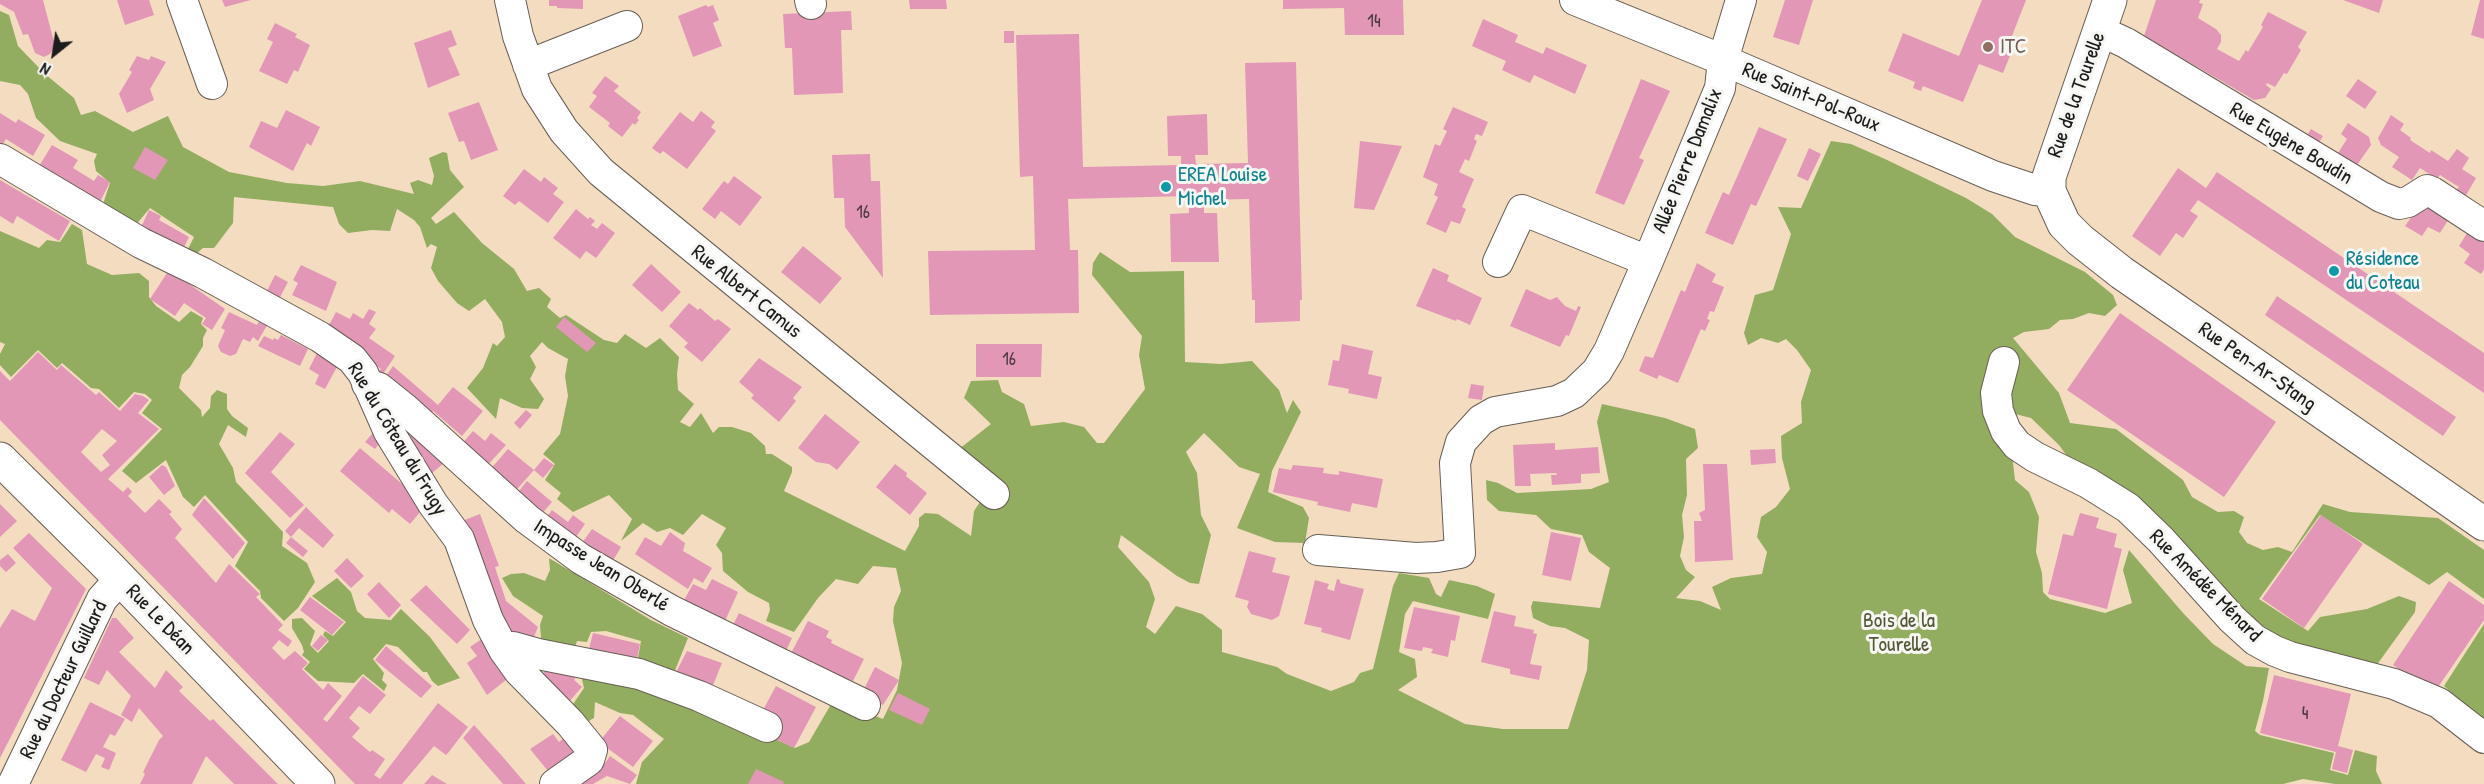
<!DOCTYPE html>
<meta charset="utf-8">
<style>
body{margin:0}
#map{position:relative;width:2484px;height:784px;overflow:hidden;background:#f4dcc1;font-family:"Patrick Hand",sans-serif}
canvas{display:block}
.north{position:absolute;left:24px;top:24px;width:60px;height:60px;-webkit-text-stroke:4px #f6f6f2;paint-order:stroke;rotate:210deg;font-size:16px;font-weight:700;line-height:24px;text-align:center;color:#1c1c1c}
.north::after{content:'';display:block;margin:auto;width:21px;height:27px;background:#1c1c1c;clip-path:polygon(50% 0,100% 100%,50% 72%,0 100%)}
</style>
<div id="map">
<canvas width="2484" height="784"></canvas>
<div class="north">N</div>
</div>
<script>
const c = document.querySelector('canvas').getContext('2d');
c.lineJoin = 'round';
function fill(path, color) {
  c.fillStyle = color;
  c.fill(path, 'evenodd');
}
function toPath(rows) {
  const path = new Path2D();
  for (const r of rows) {
    path.moveTo(r[0], r[1]);
    for (let i = 2; i < r.length; i += 2) path.lineTo(r[i], r[i + 1]);
  }
  return path;
}
function trace(path, color, width, dash) {
  c.strokeStyle = color;
  c.lineWidth = width;
  c.lineCap = dash ? 'butt' : 'round';
  c.setLineDash(dash || []);
  c.stroke(path);
}
function drawText(font, color, halo, rows, align = 'center') {
  c.font = font + ' "Patrick Hand",sans-serif';
  c.lineWidth = 6;
  c.setLineDash([]);
  c.textBaseline = 'middle';
  c.strokeStyle = halo;
  c.fillStyle = color;
  for (const [text, x, y, turn = 0] of rows) {
    c.save();
    c.translate(x, y);
    c.rotate((+turn || 0) * Math.PI / 180);
    c.textAlign = isNaN(turn) ? turn : align;
    if (halo) c.strokeText(text, 0, 0);
    c.fillText(text, 0, 0);
    c.restore();
  }
}
fill(toPath([
 [0,11,9,15,18,46,45,74,74,98,81,115,95,111,133,132,168,116,183,147,229,172,287,183,323,186,360,181,414,194,410,183,418,180,432,185,434,176,429,158,443,152,447,153,450,170,464,187,431,218,436,224,454,212,482,243,514,269,527,291,539,288,551,299,547,307,560,318,566,315,604,340,617,343,625,334,646,348,660,338,679,357,677,374,678,390,694,404,680,422,690,427,701,413,713,433,719,427,732,427,751,433,765,446,766,454,772,454,792,467,792,472,784,491,905,551,919,526,919,518,925,513,938,514,971,536,974,511,988,490,954,453,991,424,964,398,971,381,998,380,1002,392,1024,404,1031,426,1064,422,1084,427,1097,443,1104,443,1145,389,1139,355,1142,336,1092,275,1093,263,1100,252,1130,272,1184,271,1185,362,1221,364,1252,361,1279,390,1287,413,1293,400,1301,412,1272,471,1268,492,1303,507,1309,518,1305,543,1275,542,1237,528,1260,474,1239,467,1204,433,1186,452,1197,473,1201,515,1211,535,1199,584,1190,583,1177,576,1121,535,1118,547,1149,582,1155,599,1146,627,1155,634,1176,606,1202,614,1222,630,1222,652,1277,667,1287,674,1331,691,1354,682,1360,673,1373,669,1393,586,1399,573,1429,578,1436,594,1441,597,1449,580,1477,586,1495,594,1488,619,1413,601,1405,614,1399,652,1415,659,1417,677,1398,690,1465,724,1503,729,1568,729,1587,670,1589,640,1565,628,1550,626,1533,618,1531,607,1533,601,1600,608,1610,568,1589,552,1582,535,1551,529,1536,515,1499,511,1487,500,1486,480,1498,483,1517,493,1591,489,1609,482,1597,422,1602,404,1665,418,1695,429,1698,448,1686,459,1687,495,1682,515,1684,537,1680,556,1686,570,1695,577,1676,598,1700,601,1721,610,1712,587,1731,578,1762,574,1767,552,1757,537,1761,517,1776,507,1790,489,1782,458,1781,436,1802,423,1801,402,1811,370,1797,350,1786,339,1778,343,1761,338,1748,345,1744,333,1755,295,1773,290,1791,234,1778,207,1801,208,1831,141,1851,144,1885,159,1966,198,1992,214,2015,237,2085,272,2113,295,2117,305,2105,316,2089,313,2073,319,2060,320,2049,329,2024,332,2013,338,2059,393,2070,423,2116,429,2183,480,2192,497,2218,512,2234,511,2244,517,2239,532,2247,543,2263,550,2278,547,2292,552,2323,504,2350,512,2438,518,2484,550,2484,599,2447,572,2429,585,2320,515,2259,599,2308,631,2320,617,2367,609,2399,596,2416,602,2415,612,2376,666,2286,641,2241,614,2079,473,2059,445,2031,418,2007,412,2015,480,2029,492,2039,517,2036,552,2042,573,2043,592,2050,599,2105,613,2132,603,2123,570,2129,550,2183,613,2213,644,2246,666,2269,668,2263,701,2255,731,2260,735,2334,753,2330,770,2348,775,2355,750,2377,756,2376,771,2382,784,2335,784,2303,779,2283,784,636,784,642,762,664,739,633,715,620,713,595,702,594,718,587,722,569,710,584,688,580,671,635,675,641,641,606,631,591,632,587,642,577,641,573,653,542,649,540,625,543,616,513,596,502,578,511,574,524,573,545,581,550,570,549,558,651,620,688,638,672,678,685,698,795,748,809,742,830,706,840,702,883,719,897,690,902,663,893,621,894,607,901,591,896,568,873,566,858,584,836,579,818,598,794,632,766,621,770,610,769,603,748,592,723,571,722,553,716,545,726,528,702,514,683,535,670,528,657,532,643,523,621,541,632,519,609,495,573,512,557,499,561,493,545,480,555,464,543,454,560,434,568,396,565,376,568,359,548,348,542,342,530,356,536,367,530,379,544,399,538,409,522,408,500,398,496,419,467,388,483,368,493,343,497,346,505,337,502,322,485,299,469,311,457,303,438,281,431,268,437,247,431,244,427,248,420,227,414,220,397,209,390,231,372,230,348,233,339,224,333,207,234,197,233,223,214,248,203,248,196,254,186,253,194,237,150,208,134,227,101,210,110,183,96,171,94,161,97,154,60,141,36,118,28,94,20,85,0,81],
 [72,224,82,230,87,264,112,275,139,273,149,281,149,297,156,306,179,322,191,311,203,318,201,324,207,330,203,338,203,346,190,367,182,375,179,388,201,410,202,417,210,408,211,396,217,390,227,394,227,409,232,416,248,428,246,437,228,425,219,444,233,468,236,482,283,532,282,546,307,563,315,582,298,608,284,621,261,598,260,591,235,566,248,542,205,495,194,507,183,497,166,460,136,483,122,471,162,429,142,413,152,400,145,394,134,392,119,408,99,389,91,388,62,363,57,368,38,350,11,377,0,365,0,354,5,344,0,342,0,231,39,248,47,240,60,242],
 [337,578,351,592,357,611,365,618,391,620,401,609,430,637,460,678,438,686,432,681,427,672,423,672,398,647,386,644,373,659,384,673,382,680,387,685,384,691,363,674,354,683,318,681,304,669,310,662,302,655,304,652,302,645,292,628,292,619,302,618,315,631,310,645,318,653,329,641,323,635,325,631,333,636,346,622,312,596],
 [2484,624,2484,721,2444,686]
]), '#92ad5f');
fill(toPath([
 [0,0,43,0,54,42,54,47,50,54,44,57,35,53,28,34,23,35,14,12,0,4],
 [117,0,149,0,154,15,125,25],
 [222,0,251,0,225,7],
 [549,0,583,0,583,9,557,8,557,6,549,6],
 [909,0,946,0,947,9,910,9],
 [1283,0,1403,0,1404,35,1345,35,1344,8,1283,9],
 [1785,0,1813,0,1799,45,1773,37],
 [1982,0,2026,0,2012,36,2017,39,2003,73,1979,64,1963,102,1923,86,1921,91,1913,88,1915,82,1888,71,1903,33,1959,56],
 [2156,0,2200,0,2199,3,2203,4,2198,18,2216,29,2221,35,2221,42,2217,49,2239,61,2246,50,2248,52,2263,27,2261,25,2268,12,2307,32,2298,47,2301,50,2287,74,2284,73,2275,87,2267,83,2266,85,2271,89,2265,98,2254,100,2144,36],
 [2343,0,2383,0,2379,13],
 [2480,0,2484,0,2484,39,2471,35],
 [706,5,708,7,713,5,719,20,713,23,722,46,693,57,678,16],
 [851,11,852,30,841,30,843,93,794,95,792,48,785,48,783,14],
 [1483,19,1518,35,1515,42,1543,54,1546,47,1587,65,1575,94,1534,75,1530,83,1502,70,1506,61,1472,46],
 [275,23,297,34,295,37,310,45,298,72,294,70,287,84,259,71,273,42,267,39],
 [451,30,457,45,448,48,460,75,428,88,414,43],
 [1004,31,1014,31,1014,43,1004,43],
 [1079,34,1083,167,1181,165,1181,156,1168,156,1167,116,1207,114,1208,155,1195,155,1196,164,1248,163,1245,63,1296,62,1302,300,1300,300,1300,321,1255,323,1255,300,1252,300,1249,199,1204,200,1204,213,1217,213,1219,262,1171,262,1170,214,1189,213,1189,196,1068,199,1070,250,1078,250,1079,313,930,315,928,251,1035,250,1033,176,1020,177,1016,35],
 [137,56,149,60,151,56,166,62,150,89,154,100,127,113,119,94,132,72,129,70],
 [605,76,619,86,614,91,641,112,637,118,639,120,635,125,633,123,622,137,608,126,610,123,589,107,597,96,592,93],
 [1641,79,1670,91,1639,158,1644,160,1624,205,1595,193],
 [2358,79,2377,92,2365,109,2346,96],
 [479,102,498,150,471,160,464,141,459,142,448,113],
 [1453,107,1488,122,1482,136,1476,134,1474,139,1477,141,1469,161,1465,159,1459,172,1474,179,1462,207,1466,209,1460,224,1451,221,1446,233,1426,224,1438,197,1434,195,1438,184,1423,177,1435,144,1440,146,1447,131,1443,129],
 [286,110,320,127,311,146,307,143,293,171,249,147,261,121,277,128],
 [701,111,715,122,711,127,716,131,687,169,663,151,660,154,652,148,680,112,693,122],
 [0,113,16,123,18,119,45,135,33,156,6,139,0,148],
 [2391,115,2404,124,2400,130,2411,138,2410,140,2430,153,2431,150,2448,161,2457,149,2469,158,2462,169,2476,178,2465,197,2456,191,2459,187,2440,175,2437,179,2420,168,2412,180,2392,167,2399,157,2381,145,2378,138],
 [2348,123,2369,137,2371,145,2357,165,2338,153,2347,139,2341,134],
 [1759,127,1787,139,1756,206,1751,204,1733,245,1705,233,1723,192,1729,195],
 [2311,129,2323,136,2318,144,2306,137],
 [1360,141,1402,146,1374,210,1354,208],
 [52,145,78,160,73,168,94,181,98,175,110,182,100,202,36,171],
 [145,147,168,160,155,180,133,168],
 [1809,148,1821,154,1808,181,1797,176],
 [870,154,871,181,880,181,883,278,845,227,844,198,834,198,832,155],
 [2178,168,2206,188,2217,172,2484,353,2484,393,2198,200,2190,211,2198,216,2183,238,2176,233,2160,256,2132,236],
 [524,169,541,182,544,177,558,188,553,194,564,202,548,223,519,201,515,205,503,196],
 [734,176,762,197,740,226,721,211,715,219,702,209,724,181,728,184],
 [0,180,70,221,59,241,17,216,13,224,0,216],
 [2426,196,2452,214,2440,233,2428,227,2422,236,2405,226],
 [576,209,588,219,590,217,595,221,591,225,597,229,602,223,615,233,596,258,586,251,580,259,553,238],
 [149,210,161,216,159,220,189,237,180,255,139,232],
 [2471,227,2484,235,2484,269,2481,274,2464,263,2470,254,2459,246],
 [803,246,842,278,820,304,781,272],
 [1697,263,1716,274,1712,282,1724,287,1714,312,1710,311,1707,319,1710,320,1705,331,1701,329,1678,383,1659,375,1657,379,1639,371,1645,356,1653,358,1681,290,1685,292],
 [651,264,681,292,662,312,632,285],
 [301,265,337,282,326,311,292,295,298,283,293,280],
 [1433,268,1449,275,1447,281,1482,298,1470,325,1457,319,1456,321,1416,306],
 [169,270,225,309,212,330,202,324,206,318,184,303,175,316,150,299],
 [275,275,288,282,278,301,265,295],
 [1526,289,1550,300,1557,297,1565,306,1576,311,1578,306,1581,307,1569,336,1566,335,1560,347,1510,326],
 [2277,296,2456,417,2443,436,2265,315],
 [689,303,698,310,700,308,715,321,718,319,731,329,702,362,684,347,688,343,669,326],
 [369,309,376,312,369,324,376,329,369,338,395,356,381,377,377,375,381,369,327,329,336,312,350,319,353,313,363,319],
 [229,312,257,325,262,316,270,320,258,341,253,337,250,342,243,339,236,354,230,356,221,352,218,346,225,330,221,328],
 [2120,313,2276,422,2224,497,2067,390],
 [564,317,596,343,587,352,556,327],
 [281,335,308,349,300,366,258,346,264,336,273,340,274,338,278,340],
 [976,344,1042,344,1041,377,976,377],
 [1342,344,1373,351,1368,374,1382,377,1377,399,1348,393,1349,389,1328,385,1333,360,1339,361],
 [38,352,57,370,61,365,96,395,99,392,120,411,135,394,143,396,149,400,138,413,159,429,108,479,123,492,128,487,132,492,128,496,145,513,159,499,172,512,169,514,182,529,175,538,216,583,229,564,260,594,256,597,283,625,278,630,292,641,288,647,279,640,272,648,284,660,295,651,308,663,302,669,323,690,328,683,342,696,323,719,327,722,363,676,386,695,370,714,359,706,349,718,360,728,352,737,370,752,372,750,385,759,374,775,380,779,438,703,468,727,448,753,446,755,434,746,402,784,355,784,0,420,0,371,10,381],
 [102,429,117,441,102,455,110,465,101,472,81,452],
 [317,353,338,365,325,389,315,384,319,375,309,369],
 [759,358,802,387,793,398,796,401,779,422,751,398,754,395,739,382],
 [393,366,438,405,453,387,483,411,462,436,433,411,426,420,381,383],
 [1471,384,1484,386,1482,400,1468,398],
 [526,410,532,415,520,429,514,423],
 [825,414,860,442,837,470,829,464,816,462,798,448],
 [378,427,384,437,375,449,365,442],
 [417,431,445,462,431,474,404,442],
 [473,431,485,441,491,433,506,445,485,468,461,445],
 [280,432,295,444,271,472,304,505,290,518,245,473],
 [1555,443,1555,450,1598,447,1600,473,1581,474,1581,483,1552,485,1551,475,1557,475,1556,473,1530,474,1531,486,1515,486,1513,445],
 [360,448,408,489,419,505,417,508,421,511,410,524,392,509,389,513,340,471],
 [508,449,534,470,511,496,488,472],
 [1775,449,1776,463,1751,465,1750,450],
 [544,458,554,465,543,478,534,470],
 [895,464,907,473,906,476,927,493,910,515,876,487],
 [1703,464,1727,464,1733,560,1695,562,1694,521,1702,521,1699,513,1705,510],
 [162,465,166,467,175,486,164,495,149,477],
 [1293,465,1324,468,1323,473,1339,475,1339,471,1383,479,1377,508,1352,503,1350,512,1317,505,1318,502,1273,492,1279,468,1291,470],
 [527,481,552,502,539,517,514,497],
 [204,498,245,543,233,559,192,515],
 [0,504,17,521,0,537],
 [306,507,334,535,323,548,299,528,291,537,285,531],
 [552,510,568,522,573,515,585,524,571,544,546,518],
 [2080,513,2099,518,2096,528,2117,534,2114,547,2122,549,2107,609,2048,594,2063,534,2073,536],
 [480,514,499,566,495,567,506,601,538,627,529,649,491,616,462,521],
 [2321,515,2363,544,2304,628,2262,599],
 [592,529,621,547,608,569,577,550],
 [670,532,685,543,683,551,712,568,703,583,694,578,688,589,635,554,645,537,661,546],
 [1551,532,1581,538,1571,581,1542,575],
 [29,533,86,589,0,758,0,628,12,609,35,621,52,588,13,548],
 [291,537,308,551,303,557,286,543],
 [1249,551,1276,558,1272,572,1290,576,1279,616,1272,620,1251,614,1247,607,1249,601,1235,597],
 [8,554,16,563,6,572,0,566,0,560],
 [347,558,364,576,351,588,334,571],
 [712,579,738,592,721,630,683,602,693,584,706,590],
 [1337,579,1340,580,1340,583,1364,589,1350,640,1321,632,1322,628,1304,624,1315,580,1329,584,1327,589,1334,591],
 [2449,581,2484,605,2484,620,2434,693,2393,665],
 [379,582,401,605,389,618,367,594],
 [426,585,470,630,457,644,410,600],
 [310,597,344,622,332,635,300,610],
 [1414,607,1460,616,1455,641,1451,640,1448,657,1431,653,1433,649,1423,647,1422,651,1404,648],
 [1494,611,1516,616,1514,626,1534,630,1533,633,1537,634,1530,664,1542,666,1539,680,1510,674,1510,669,1481,662],
 [739,613,792,638,785,653,732,627],
 [112,618,116,618,134,638,119,652,155,688,166,670,183,687,179,691,210,721,213,719,278,784,234,784,206,756,192,784,140,784,145,774,143,772,159,740,163,736,139,708,132,722,121,715,131,696,107,670,99,685,84,678],
 [808,621,829,631,826,637,832,640,831,643,864,659,853,681,842,677,840,680,790,655],
 [593,633,640,644,636,664,588,653],
 [321,635,328,640,318,651,312,646],
 [483,638,511,676,487,695,467,663,477,656,470,647],
 [386,646,432,686,421,698,375,660],
 [687,651,722,663,711,690,674,676],
 [552,663,577,675,574,680,582,687,568,703,538,679],
 [875,667,899,680,883,705,861,695],
 [2274,675,2351,694,2338,746,2353,750,2347,773,2332,769,2336,752,2260,733],
 [776,686,816,707,794,748,769,736,762,712],
 [898,693,930,709,922,725,889,710],
 [90,702,125,719,115,736,110,734,103,747,116,753,109,770,101,767,105,758,96,754,86,772,61,760],
 [620,716,653,741,633,767,599,742],
 [474,725,502,756,526,784,503,784,463,738],
 [553,734,559,742,569,734,583,752,552,776,530,749],
 [610,756,637,775,630,784,607,776,593,784,577,784,598,773],
 [756,769,784,782,783,784,748,784],
 [432,775,447,784,424,784]
]), '#e297b7');
const minor = toPath([
 [182,0,212,84],
 [510,0,518,36,537,89,564,131,601,172,994,494],
 [810,0,811,4],
 [1575,0,1723,60,1993,176,2035,190,2049,191],
 [2100,31,2126,43,2381,197,2399,204,2408,202,2427,190,2432,192,2484,226],
 [528,65,627,26],
 [0,159,141,243,203,273,320,337,352,359,363,373,389,432,433,504,459,539,488,620,504,650,519,671,570,723,592,750,589,760,555,784],
 [1498,262,1522,210,1648,261],
 [2004,362,1996,393,1998,411,2006,431,2017,445,2035,457,2088,483,2128,508,2161,540,2232,619,2255,640,2275,651,2290,657,2394,684,2439,703,2484,738],
 [367,384,379,388,404,408,527,519,581,559,672,611,865,705],
 [1318,550,1416,558,1437,557,1460,553,1455,463,1461,442,1481,420,1495,412,1557,401,1574,393,1597,371,1609,351,1648,261,1720,88,1723,60,1741,0],
 [504,650,513,647,538,654,639,674,699,696,767,727],
 [13,784,102,599,120,579]
]);
const tertiary = toPath([
 [2110,0,2049,177,2049,191,2064,224,2080,240,2122,273,2484,524],
 [0,459,106,564,318,784]
]);
trace(minor, '#685f56', 32);
trace(tertiary, '#685f56', 35);
trace(minor, '#fff', 30);
trace(tertiary, '#fff', 33);
for (const [x, y, r, color] of [
 [1988,47,6,"#8d6e63"],
 [1166,187,6,"#0f9aa8"],
 [2334,271,6,"#0f9aa8"]
]) {
  const dot = new Path2D();
  dot.arc(x, y, r, 0, 2 * Math.PI);
  c.fillStyle = color;
  c.fill(dot);
  trace(dot, '#f6f6f2', 2);
}
drawText('18px', '#4e3b43', null, [
 ["14",1374,22],
 ["16",863,213],
 ["16",1009,360],
 ["4",2305,714]
]);
drawText('21px', '#785e54', '#f6f6f2', [
 ["ITC",2000,47]
], 'left');
drawText('21px', '#1c1c1c', '#f6f6f2', [
 ["Rue de la Tourelle",2077,95,-70],
 ["Rue Saint-Pol-Roux",1811,98,23],
 ["Rue Eugène Boudin",2291,144,31],
 ["Allée Pierre Damalix",1688,161,-68],
 ["Rue Albert Camus",746,292,39],
 ["Rue Pen-Ar-Stang",2257,367,35],
 ["Rue du Côteau du Frugy",397,439,59],
 ["Impasse Jean Oberlé",601,566,32],
 ["Rue Amédée Ménard",2205,586,45],
 ["Rue Le Déan",160,620,46],
 ["Rue du Docteur Guillard",64,680,-64]
]);
drawText('21px', '#0d838f', '#f6f6f2', [
 ["EREA Louise",1178,175],
 ["Michel",1178,199],
 ["Résidence",2346,259],
 ["du Coteau",2346,283]
], 'left');
drawText('21px', '#535938', '#f6f6f2', [
 ["Bois de la",1899,621],
 ["Tourelle",1899,645]
]);
</script>
